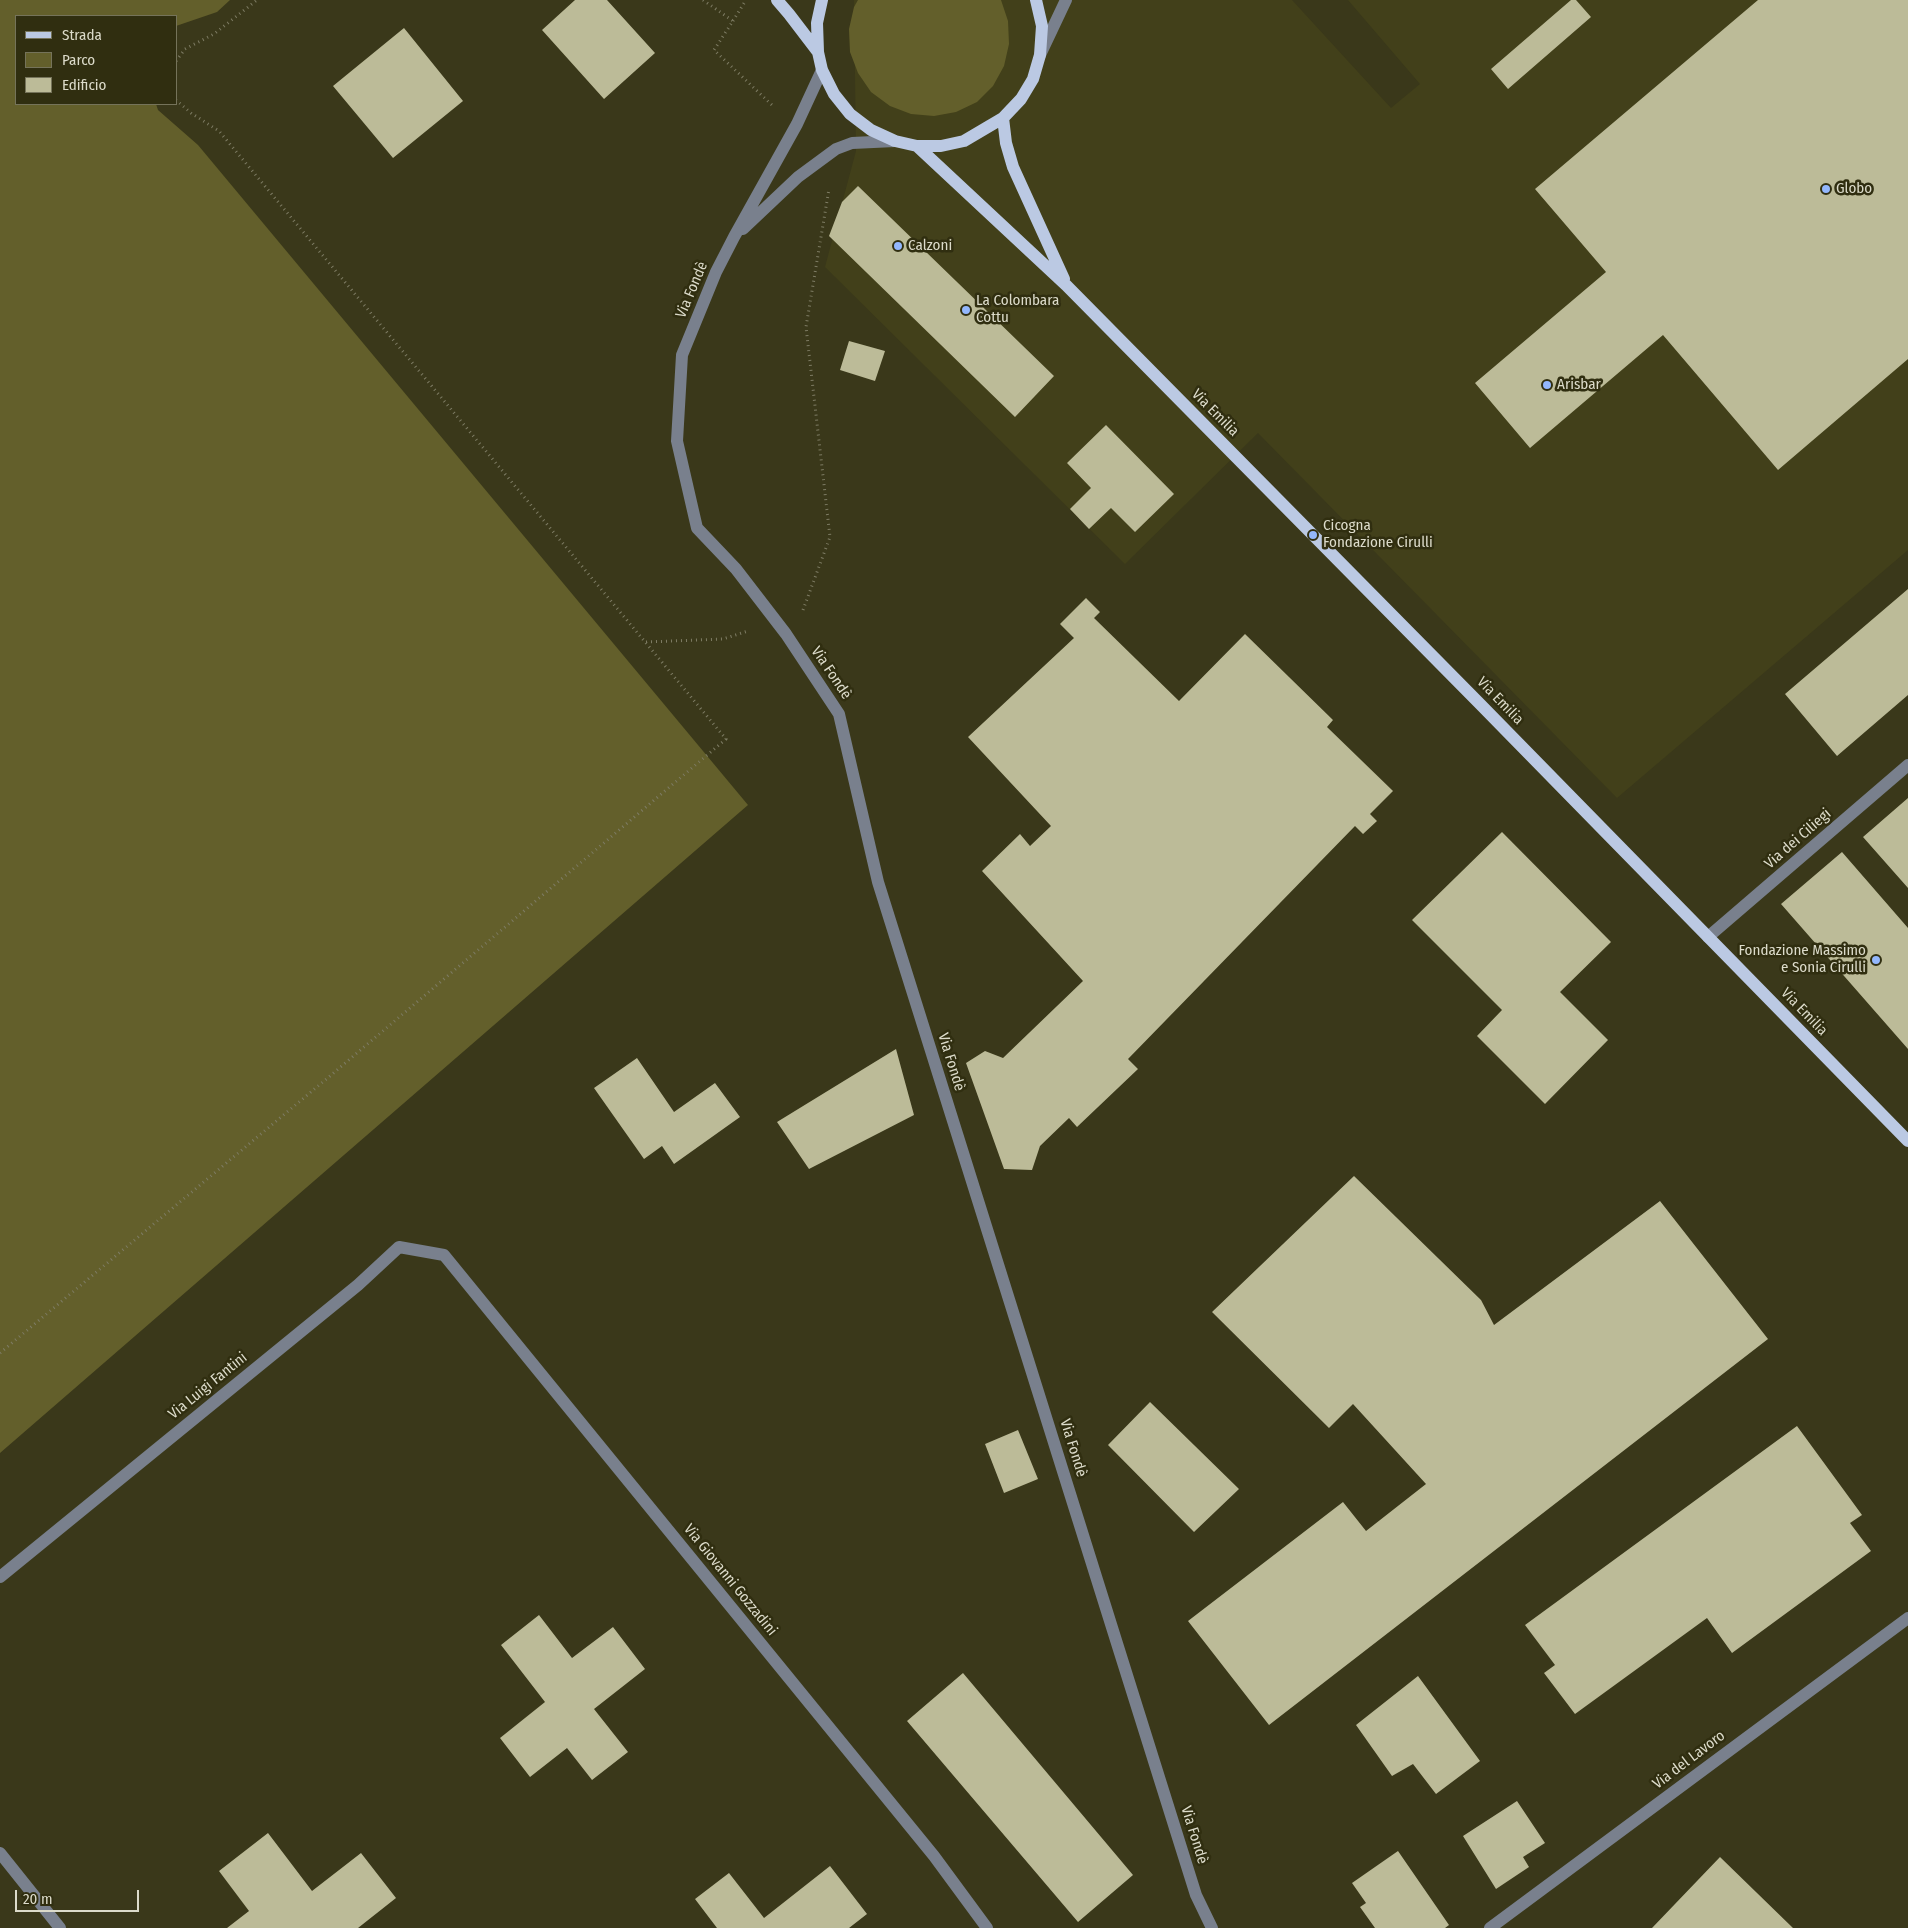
<!DOCTYPE html>
<meta charset="utf-8">
<style>
body{margin:0}
#map{position:relative;width:1908px;height:1928px;overflow:hidden;background:#3a381a;font-family:"Fira Sans Condensed",sans-serif}
canvas{display:block}
.legend{position:absolute;left:15px;top:15px;width:162px;height:90px;box-sizing:border-box;background:#302e10;border:1px solid #75735a;margin:0;padding:6px 9px;list-style:none;font-size:15px;color:#dcdbca}
.legend li{display:flex;align-items:center;gap:10px;height:25px}
.legend b{width:25px;border:1px solid #75735a}
.scale{position:absolute;left:15px;top:1890px;width:124px;height:22px;box-sizing:border-box;border:2px solid #dcdbca;border-top:0;padding-left:6px;font-size:15px;line-height:18px;white-space:nowrap;color:#dcdbca;-webkit-text-stroke:4px #302e10;paint-order:stroke}
</style>
<div id="map">
<canvas width="1908" height="1928"></canvas>
<ul class="legend">
<li><b style="height:6px;background:#bbc9e3"></b>Strada</li>
<li><b style="height:14px;background:#635f2b"></b>Parco</li>
<li><b style="height:14px;background:#bcbb98"></b>Edificio</li>
</ul>
<div class="scale">20 m</div>
</div>
<script>
const c = document.querySelector('canvas').getContext('2d');
c.lineJoin = 'round';
function fill(path, color) {
  c.fillStyle = color;
  c.fill(path, 'evenodd');
}
function toPath(rows) {
  const path = new Path2D();
  for (const r of rows) {
    path.moveTo(r[0], r[1]);
    for (let i = 2; i < r.length; i += 2) path.lineTo(r[i], r[i + 1]);
  }
  return path;
}
function trace(path, color, width, dash) {
  c.strokeStyle = color;
  c.lineWidth = width;
  c.lineCap = dash ? 'butt' : 'round';
  c.setLineDash(dash || []);
  c.stroke(path);
}
function drawText(font, color, halo, rows, align = 'center') {
  c.font = font + ' "Fira Sans Condensed",sans-serif';
  c.lineWidth = 5;
  c.setLineDash([]);
  c.textBaseline = 'middle';
  c.strokeStyle = halo;
  c.fillStyle = color;
  for (const [text, x, y, turn = 0] of rows) {
    c.save();
    c.translate(x, y);
    c.rotate((+turn || 0) * Math.PI / 180);
    c.textAlign = isNaN(turn) ? turn : align;
    if (halo) c.strokeText(text, 0, 0);
    c.fillText(text, 0, 0);
    c.restore();
  }
}
fill(toPath([
 [854,0,1292,0,1391,108,1420,84,1348,0,1908,0,1908,550,1617,798,1258,433,1125,564,825,267,856,151]
]), '#42401a');
fill(toPath([
 [0,0,230,0,217,12,176,26,176,16,16,16,16,104,156,104,158,110,198,145,748,805,0,1453],
 [858,0,1001,0,1008,21,1009,44,1004,66,993,86,977,102,956,112,934,116,911,114,890,106,871,92,858,73,850,52,849,29,854,7]
]), '#635f2b');
fill(toPath([
 [575,0,607,0,655,53,604,99,542,30],
 [1571,0,1576,0,1591,17,1508,89,1491,69],
 [1758,0,1908,0,1908,359,1778,470,1663,335,1530,448,1475,383,1606,272,1535,189],
 [404,28,463,101,393,158,333,86],
 [858,186,1054,376,1015,417,829,236,842,202],
 [849,341,885,351,875,381,840,370],
 [1106,425,1174,494,1135,532,1111,508,1089,529,1070,509,1091,488,1067,463],
 [1908,589,1908,695,1837,756,1785,694],
 [1086,598,1100,612,1094,618,1179,701,1245,634,1333,720,1327,727,1393,791,1370,814,1377,821,1363,834,1355,826,1128,1059,1138,1069,1077,1127,1069,1118,1040,1146,1032,1170,1004,1169,966,1063,985,1051,1003,1058,1083,981,982,871,1020,834,1030,846,1051,826,968,737,1074,638,1060,624],
 [1908,798,1908,888,1863,837],
 [1502,832,1611,942,1560,992,1608,1040,1545,1104,1477,1036,1502,1010,1412,920],
 [1842,852,1908,928,1908,1049,1781,904],
 [896,1049,914,1115,809,1169,777,1122],
 [637,1058,674,1112,715,1083,740,1117,674,1164,662,1146,644,1159,594,1088],
 [1354,1176,1481,1300,1494,1325,1660,1201,1768,1339,1269,1725,1188,1621,1343,1502,1366,1531,1426,1484,1353,1404,1329,1428,1212,1312],
 [1150,1402,1239,1489,1194,1532,1108,1445],
 [1797,1426,1862,1515,1850,1523,1871,1551,1732,1653,1707,1618,1575,1714,1544,1673,1555,1665,1525,1625],
 [1018,1430,1038,1479,1004,1493,985,1444],
 [539,1615,572,1658,613,1627,645,1669,594,1709,628,1752,592,1780,567,1748,530,1777,500,1738,545,1702,501,1645],
 [963,1673,1133,1875,1078,1922,907,1721],
 [1418,1676,1480,1761,1436,1794,1413,1764,1392,1776,1356,1725],
 [1517,1801,1545,1843,1523,1857,1529,1867,1496,1889,1463,1836],
 [268,1833,312,1891,361,1853,396,1898,358,1928,227,1928,249,1911,219,1871],
 [1398,1851,1449,1925,1445,1928,1375,1928,1360,1907,1366,1903,1352,1883],
 [1720,1857,1793,1928,1652,1928],
 [830,1866,867,1914,849,1928,717,1928,695,1899,729,1873,764,1918]
]), '#bcbb98');
trace(toPath([
 [703,0,733,21,714,50,773,106],
 [733,21,746,0],
 [176,61,185,49,214,34,257,0],
 [803,610,830,537,806,327,829,189],
 [646,642,723,639,748,631],
 [0,1353,330,1076,726,739,219,131,191,113,176,100]
]), '#7e7c64', 3, [1, 4]);
trace(toPath([
 [1040,55,1066,0],
 [822,70,797,124,734,237,716,272,682,355,677,441,697,528,736,569,786,634,839,714,878,882,1196,1895,1212,1928],
 [743,229,798,177,836,149,852,143,895,141],
 [1708,937,1908,765],
 [0,1577,358,1285,399,1247,444,1255,934,1856,987,1928],
 [0,1853,60,1928],
 [1490,1928,1908,1618]
]), '#79808d', 12);
trace(toPath([
 [777,0,789,14,818,52],
 [822,0,817,23,818,52,822,70,834,94,850,114,871,130,895,141,917,146,941,146,964,141,1003,118,1021,99,1033,79,1040,55,1042,26,1036,0],
 [1003,118,1006,143,1013,167,1064,279],
 [917,146,1066,285,1481,705,1908,1141]
]), '#bbc9e3', 12);
for (const [x, y, r, color] of [
 [1826,189,5,"#93b7fd"],
 [898,246,5,"#93b7fd"],
 [966,310,5,"#93b7fd"],
 [1547,385,5,"#93b7fd"],
 [1313,535,5,"#93b7fd"],
 [1876,960,5,"#93b7fd"]
]) {
  const dot = new Path2D();
  dot.arc(x, y, r, 0, 2 * Math.PI);
  c.fillStyle = color;
  c.fill(dot);
  trace(dot, '#302e10', 2);
}
drawText('15px', '#dcdbca', '#302e10', [
 ["Globo",1836,189],
 ["Calzoni",908,246],
 ["La Colombara",976,301],
 ["Cottu",976,318],
 ["Arisbar",1557,385],
 ["Cicogna",1323,526],
 ["Fondazione Cirulli",1323,543],
 ["Fondazione Massimo",1866,951,"right"],
 ["e Sonia Cirulli",1866,968,"right"]
], 'left');
drawText('15px', '#dcdbca', '#302e10', [
 ["Via Fondè",692,290,-67],
 ["Via Emilia",1215,413,45],
 ["Via Fondè",831,673,56],
 ["Via Emilia",1500,701,46],
 ["Via dei Ciliegi",1798,839,-41],
 ["Via Emilia",1804,1012,46],
 ["Via Fondè",951,1062,73],
 ["Via Luigi Fantini",208,1386,-39],
 ["Via Fondè",1073,1448,73],
 ["Via Giovanni Gozzadini",730,1580,51],
 ["Via del Lavoro",1689,1760,-37],
 ["Via Fondè",1194,1835,73]
]);
</script>
